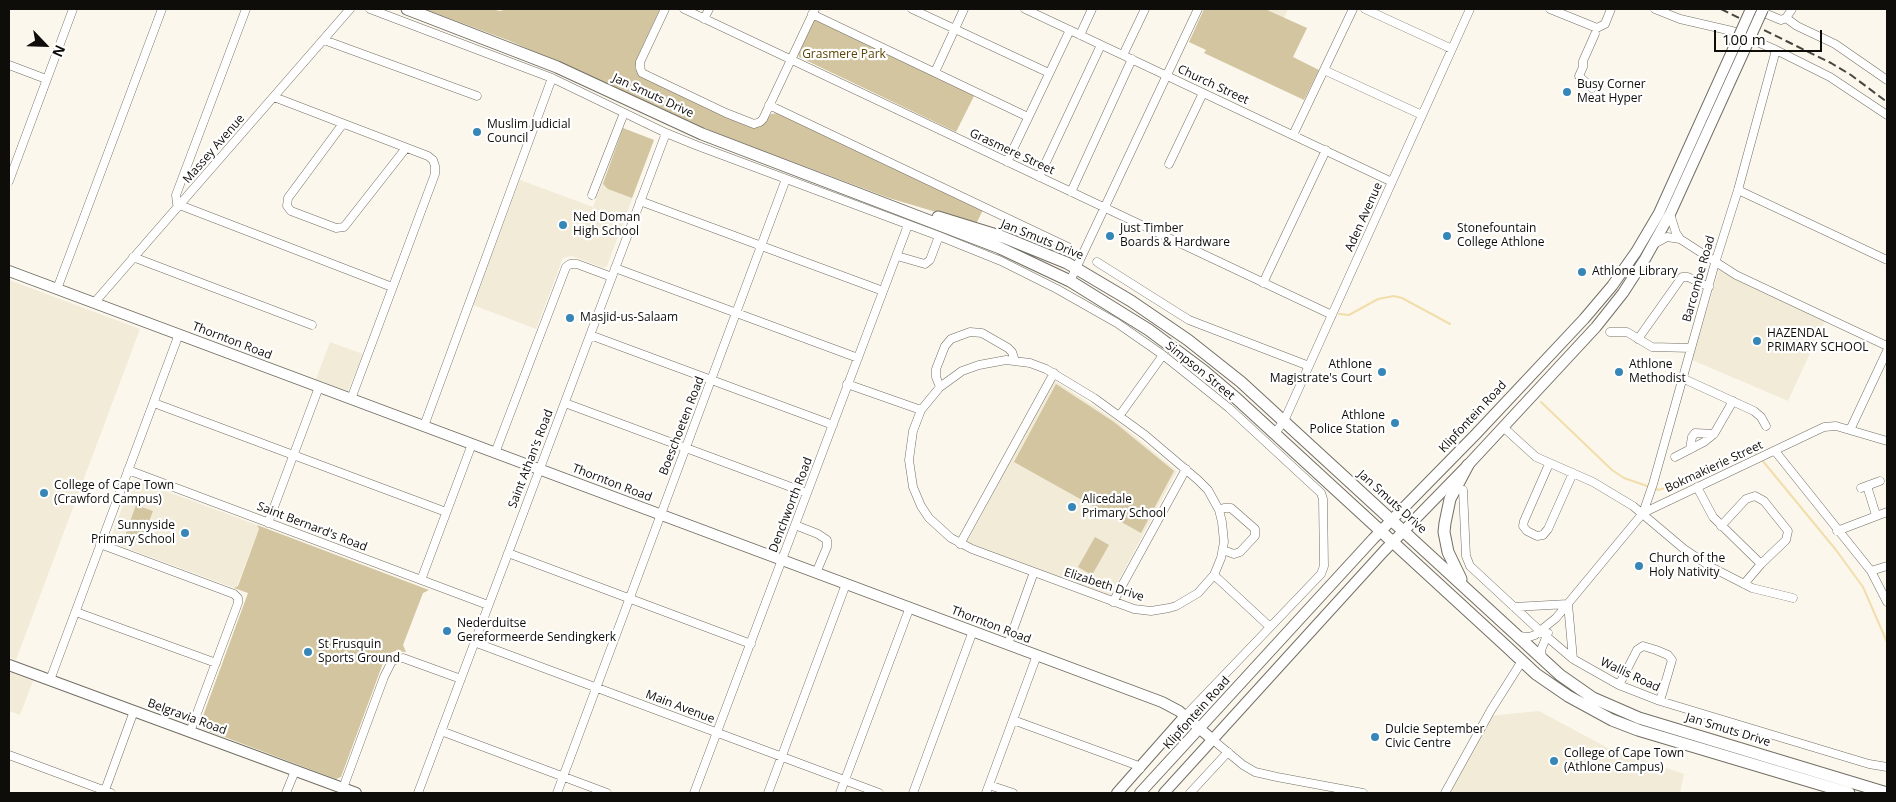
<!DOCTYPE html>
<style>
body{margin:0}
#map{position:relative;width:1896px;height:802px;overflow:hidden;background:#fcf7ec;font-family:"Open Sans",sans-serif}
canvas{display:block}
.frame{position:absolute;inset:0;border:10px solid #0f0d0a;pointer-events:none}
.north{position:absolute;left:20px;top:20px;width:50px;height:50px;-webkit-text-stroke:4px #fff;paint-order:stroke;rotate:114deg;font-size:14px;font-weight:700;line-height:20px;text-align:center;color:#0f0d0a}
.north::after{content:'';display:block;margin:auto;width:18px;height:22px;background:#0f0d0a;clip-path:polygon(50% 0,100% 100%,50% 72%,0 100%)}
.scale{position:absolute;left:1714px;top:30px;width:108px;height:22px;box-sizing:border-box;border:2px solid #0f0d0a;border-top:0;padding-left:6px;font-size:15px;line-height:18px;white-space:nowrap;color:#0f0d0a;-webkit-text-stroke:4px #fff;paint-order:stroke}
</style>
<div id="map">
<canvas width="1896" height="802"></canvas>
<div class="frame"></div>
<div class="north">N</div>
<div class="scale">100 m</div>
</div>
<script>
const c = document.querySelector('canvas').getContext('2d');
c.lineJoin = 'round';
function fill(path, color) {
  c.fillStyle = color;
  c.fill(path, 'evenodd');
}
function toPath(rows) {
  const path = new Path2D();
  for (const r of rows) {
    path.moveTo(r[0], r[1]);
    for (let i = 2; i < r.length; i += 2) path.lineTo(r[i], r[i + 1]);
  }
  return path;
}
function trace(path, color, width, dash) {
  c.strokeStyle = color;
  c.lineWidth = width;
  c.lineCap = dash ? 'butt' : 'round';
  c.setLineDash(dash || []);
  c.stroke(path);
}
function drawText(font, color, halo, rows, align = 'center') {
  c.font = font + ' "Open Sans",sans-serif';
  c.lineWidth = 4.5;
  c.setLineDash([]);
  c.textBaseline = 'middle';
  c.strokeStyle = halo;
  c.fillStyle = color;
  for (const [text, x, y, turn = 0] of rows) {
    c.save();
    c.translate(x, y);
    c.rotate((+turn || 0) * Math.PI / 180);
    c.textAlign = isNaN(turn) ? turn : align;
    if (halo) c.strokeText(text, 0, 0);
    c.fillText(text, 0, 0);
    c.restore();
  }
}
fill(toPath([
 [1265,9,1288,9,1284,18],
 [623,128,654,140,607,266,603,268,572,256,563,258,536,329,473,305,520,180,593,207],
 [1719,270,1825,321,1788,401,1692,360],
 [9,280,140,329,16,660,9,657],
 [330,342,363,354,348,391,316,379],
 [1054,380,1115,420,1177,471,1109,598,966,544],
 [132,480,136,480,257,525,259,529,237,586,234,588,113,543,111,538],
 [9,672,33,681,20,715,9,711],
 [1539,711,1608,748,1684,774,1680,793,1445,793,1488,716]
]), '#f2ebd8');
fill(toPath([
 [424,9,491,9,500,11,507,9,660,9,638,56,635,68,639,75,755,127,762,125,771,114,777,113,983,210,976,224,889,198,716,133,510,41],
 [1204,9,1265,9,1307,28,1293,57,1319,70,1304,100,1204,53,1206,50,1189,42],
 [814,19,975,94,956,132,799,57,798,53],
 [623,128,654,140,632,198,608,189,603,184],
 [1056,384,1114,422,1174,471,1141,533,1014,462],
 [136,505,153,511,141,542,125,536],
 [257,525,429,590,423,593,403,645,406,652,395,651,386,655,341,777,336,779,203,729,200,724,248,593,234,588,238,586,259,529],
 [1095,537,1109,545,1092,575,1078,567]
]), '#d2c5a0');
trace(toPath([
 [1339,314,1349,315,1378,299,1394,296,1402,298,1450,324],
 [1541,402,1612,470,1624,478,1650,487],
 [1762,460,1836,550,1863,587,1887,642],
 [1654,488,1658,490,1665,488,1750,450,1757,455]
]), '#f1deab', 2);
const street = toPath([
 [246,9,176,195,177,204,392,287],
 [370,9,552,78,666,133,698,146,939,236,1001,261,1057,289,1117,323,1163,355,1229,408,1321,493,1323,499,1324,566,1321,574,1185,716],
 [665,9,640,62,640,68,642,73,726,113,754,124,760,122,763,119,815,9],
 [684,9,1332,315],
 [912,9,1049,73],
 [1025,9,1392,182],
 [1365,9,1452,49],
 [1550,9,1597,28,1605,24,1611,9],
 [1655,9,1680,19,1732,31,1776,50,1830,77,1887,115],
 [1757,10,1781,20,1786,18,1797,26,1835,44,1887,80],
 [812,14,1028,117],
 [1786,18,1792,9],
 [704,19,709,9],
 [1080,35,1092,9],
 [324,40,477,96],
 [1123,55,1145,9],
 [9,65,46,79],
 [1324,70,1422,115],
 [935,72,964,9],
 [1592,88,1579,76,1583,67,1583,61,1595,34],
 [274,97,428,156,433,160,435,166,435,174,351,399],
 [769,105,1068,247],
 [342,125,288,198,287,206,291,211,336,228,344,227,406,148],
 [1293,135,1353,9],
 [1007,162,1070,30],
 [1169,164,1203,93],
 [1039,177,1101,45],
 [9,181,73,9],
 [1738,190,1887,260],
 [1071,192,1132,59],
 [592,195,624,113],
 [640,201,883,291],
 [1670,214,1676,233,1680,239],
 [1654,244,1667,237,1680,239,1736,275,1887,346],
 [897,256,925,264,930,260,939,236],
 [133,257,312,325],
 [1097,262,1189,320,1309,366],
 [615,268,858,358],
 [1070,281,1198,9],
 [1263,283,1326,150],
 [57,289,162,9],
 [94,303,350,9],
 [1610,332,1627,332,1652,347,1691,348],
 [590,335,833,425],
 [1638,339,1682,277,1688,277,1709,287],
 [1006,360,1030,363,1046,369,1094,398,1145,435,1198,480,1208,490,1219,510,1222,522,1224,542,1221,558,1214,575,1198,593,1176,606,1169,608,1151,611,1134,609,972,549,951,538,929,518,921,506,913,487,909,460,913,431,921,410,940,387,962,371,979,365,1006,360],
 [1682,378,1754,411,1761,417,1766,426],
 [847,384,921,410],
 [940,387,936,377,936,369,945,346,951,339,970,332,982,333,1008,348,1012,352,1015,361],
 [154,403,446,512],
 [565,403,807,493],
 [1120,415,1163,355],
 [424,426,552,78],
 [1503,427,1536,457,1593,482,1633,506,1684,549,1711,567,1752,588,1793,598],
 [1850,430,1887,351],
 [1275,433,1284,421,1470,9],
 [1690,449,1692,437,1695,433,1714,434],
 [1775,451,1871,571,1887,602],
 [495,453,566,267,570,264,577,264,612,277],
 [1675,457,1704,442,1714,434,1733,401],
 [1549,464,1524,521,1523,526,1527,531,1537,536,1543,535,1548,529,1573,473],
 [128,470,488,605],
 [1867,486,1876,515],
 [1697,487,1713,517,1761,564],
 [1861,488,1880,481],
 [1463,490,1466,556,1470,566,1540,631,1573,659,1619,685,1660,701,1869,764,1887,767],
 [1219,510,1224,508,1231,508,1255,529,1255,536,1240,552,1234,554,1223,550],
 [1643,513,1824,427,1836,426,1887,441],
 [268,523,319,387],
 [795,525,818,534,827,540,827,547,816,573],
 [1721,526,1746,499,1755,496,1764,501,1788,531,1786,540,1761,564,1744,584],
 [1837,531,1887,512],
 [100,544,234,594,238,598,238,603,190,732],
 [960,544,1054,373],
 [508,553,751,644],
 [1871,571,1887,566],
 [1214,575,1270,627],
 [421,580,472,444],
 [1113,602,1186,469],
 [1514,607,1568,604,1573,659],
 [76,612,216,663],
 [1518,636,1529,637,1535,635,1556,618,1643,513,1653,484,1715,263,1738,190,1776,50],
 [474,642,879,793],
 [1008,644,1034,572],
 [1542,659,1541,650,1548,633],
 [50,680,179,334],
 [1619,685,1637,650,1643,646,1656,650,1668,655,1672,660,1660,701],
 [1013,720,1136,765,1140,769],
 [441,731,607,793],
 [1213,740,1243,765,1255,772,1277,777,1363,793],
 [9,755,111,793],
 [989,785,1013,793],
 [343,788,384,677,392,661,403,658,461,679],
 [104,793,134,711],
 [286,793,295,771],
 [418,793,666,133],
 [557,793,786,179],
 [694,793,908,225],
 [768,793,846,584],
 [840,793,910,607],
 [913,793,973,631],
 [986,793,1037,655],
 [1190,793,1228,752],
 [1445,793,1491,710,1522,661]
]);
const secondary = toPath([
 [9,271,1162,702,1179,711,1213,740],
 [9,665,356,793],
 [1117,793,1185,716],
 [1140,793,1373,539,1476,434,1584,319,1612,286,1636,252,1659,213,1735,45],
 [1164,793,1384,551,1468,465,1596,327,1623,293,1645,259,1670,214,1745,49]
]);
const primary = toPath([
 [407,9,557,67,702,134,1000,248,1070,281,1149,330,1204,371,1237,399,1507,647,1536,674,1568,696,1612,720,1638,730,1849,793],
 [938,217,1003,237,1067,263,1131,301,1188,340,1241,382,1560,675,1593,698,1639,718,1887,793],
 [1461,579,1448,552,1444,532,1445,523,1450,499,1468,465]
]);
trace(street, '#736f65', 9);
trace(secondary, '#736f65', 12);
trace(primary, '#736f65', 13);
trace(street, '#fff', 8);
trace(secondary, '#fff', 10);
trace(primary, '#fff', 11);
trace(toPath([
 [1721,9,1831,63,1851,75,1887,102]
]), '#474540', 2, [8, 4]);
const secondaryBridge = toPath([
 [1735,45,1751,9],
 [1745,49,1763,9]
]);
trace(secondaryBridge, '#736f65', 12, []);
trace(secondaryBridge, '#fff', 10);
for (const [x, y, r, color] of [
 [1567,92,5,"#3686b7"],
 [477,132,5,"#3686b7"],
 [563,225,5,"#3686b7"],
 [1110,236,5,"#3686b7"],
 [1447,236,5,"#3686b7"],
 [1582,272,5,"#3686b7"],
 [570,318,5,"#3686b7"],
 [1757,341,5,"#3686b7"],
 [1382,372,5,"#3686b7"],
 [1619,372,5,"#3686b7"],
 [1395,423,5,"#3686b7"],
 [44,493,5,"#3686b7"],
 [1072,507,5,"#3686b7"],
 [185,533,5,"#3686b7"],
 [1639,566,5,"#3686b7"],
 [447,631,5,"#3686b7"],
 [308,652,5,"#3686b7"],
 [1375,737,5,"#3686b7"],
 [1554,761,5,"#3686b7"]
]) {
  const dot = new Path2D();
  dot.arc(x, y, r, 0, 2 * Math.PI);
  c.fillStyle = color;
  c.fill(dot);
  trace(dot, '#fff', 2);
}
drawText('12px', '#594504', '#fff', [
 ["Grasmere Park",844,55]
]);
drawText('12px', '#0f0d0a', '#fff', [
 ["Church Street",1213,85,25],
 ["Jan Smuts Drive",653,96,25],
 ["Massey Avenue",214,149,-49],
 ["Grasmere Street",1012,152,25],
 ["Aden Avenue",1364,217,-66],
 ["Jan Smuts Drive",1042,240,22],
 ["Barcombe Road",1699,279,-74],
 ["Thornton Road",232,341,21],
 ["Simpson Street",1200,371,39],
 ["Klipfontein Road",1473,417,-47],
 ["Boeschoeten Road",682,426,-69],
 ["Saint Athan's Road",531,459,-69],
 ["Bokmakierie Street",1714,467,-25],
 ["Thornton Road",612,483,21],
 ["Jan Smuts Drive",1392,502,42],
 ["Denchworth Road",791,505,-69],
 ["Saint Bernard's Road",312,527,21],
 ["Elizabeth Drive",1104,585,18],
 ["Thornton Road",991,625,21],
 ["Wallis Road",1630,675,25],
 ["Main Avenue",680,707,21],
 ["Klipfontein Road",1197,713,-48],
 ["Belgravia Road",187,717,20],
 ["Jan Smuts Drive",1728,730,17]
]);
drawText('12px', '#0f0d0a', '#fff', [
 ["Busy Corner",1577,85],
 ["Meat Hyper",1577,99],
 ["Muslim Judicial",487,125],
 ["Council",487,139],
 ["Ned Doman",573,218],
 ["High School",573,232],
 ["Just Timber",1120,229],
 ["Boards & Hardware",1120,243],
 ["Stonefountain",1457,229],
 ["College Athlone",1457,243],
 ["Athlone Library",1592,272],
 ["Masjid-us-Salaam",580,318],
 ["HAZENDAL",1767,334],
 ["PRIMARY SCHOOL",1767,348],
 ["Athlone",1372,365,"right"],
 ["Magistrate's Court",1372,379,"right"],
 ["Athlone",1629,365],
 ["Methodist",1629,379],
 ["Athlone",1385,416,"right"],
 ["Police Station",1385,430,"right"],
 ["College of Cape Town",54,486],
 ["(Crawford Campus)",54,500],
 ["Alicedale",1082,500],
 ["Primary School",1082,514],
 ["Sunnyside",175,526,"right"],
 ["Primary School",175,540,"right"],
 ["Church of the",1649,559],
 ["Holy Nativity",1649,573],
 ["Nederduitse",457,624],
 ["Gereformeerde Sendingkerk",457,638],
 ["St Frusquin",318,645],
 ["Sports Ground",318,659],
 ["Dulcie September",1385,730],
 ["Civic Centre",1385,744],
 ["College of Cape Town",1564,754],
 ["(Athlone Campus)",1564,768]
], 'left');
</script>
